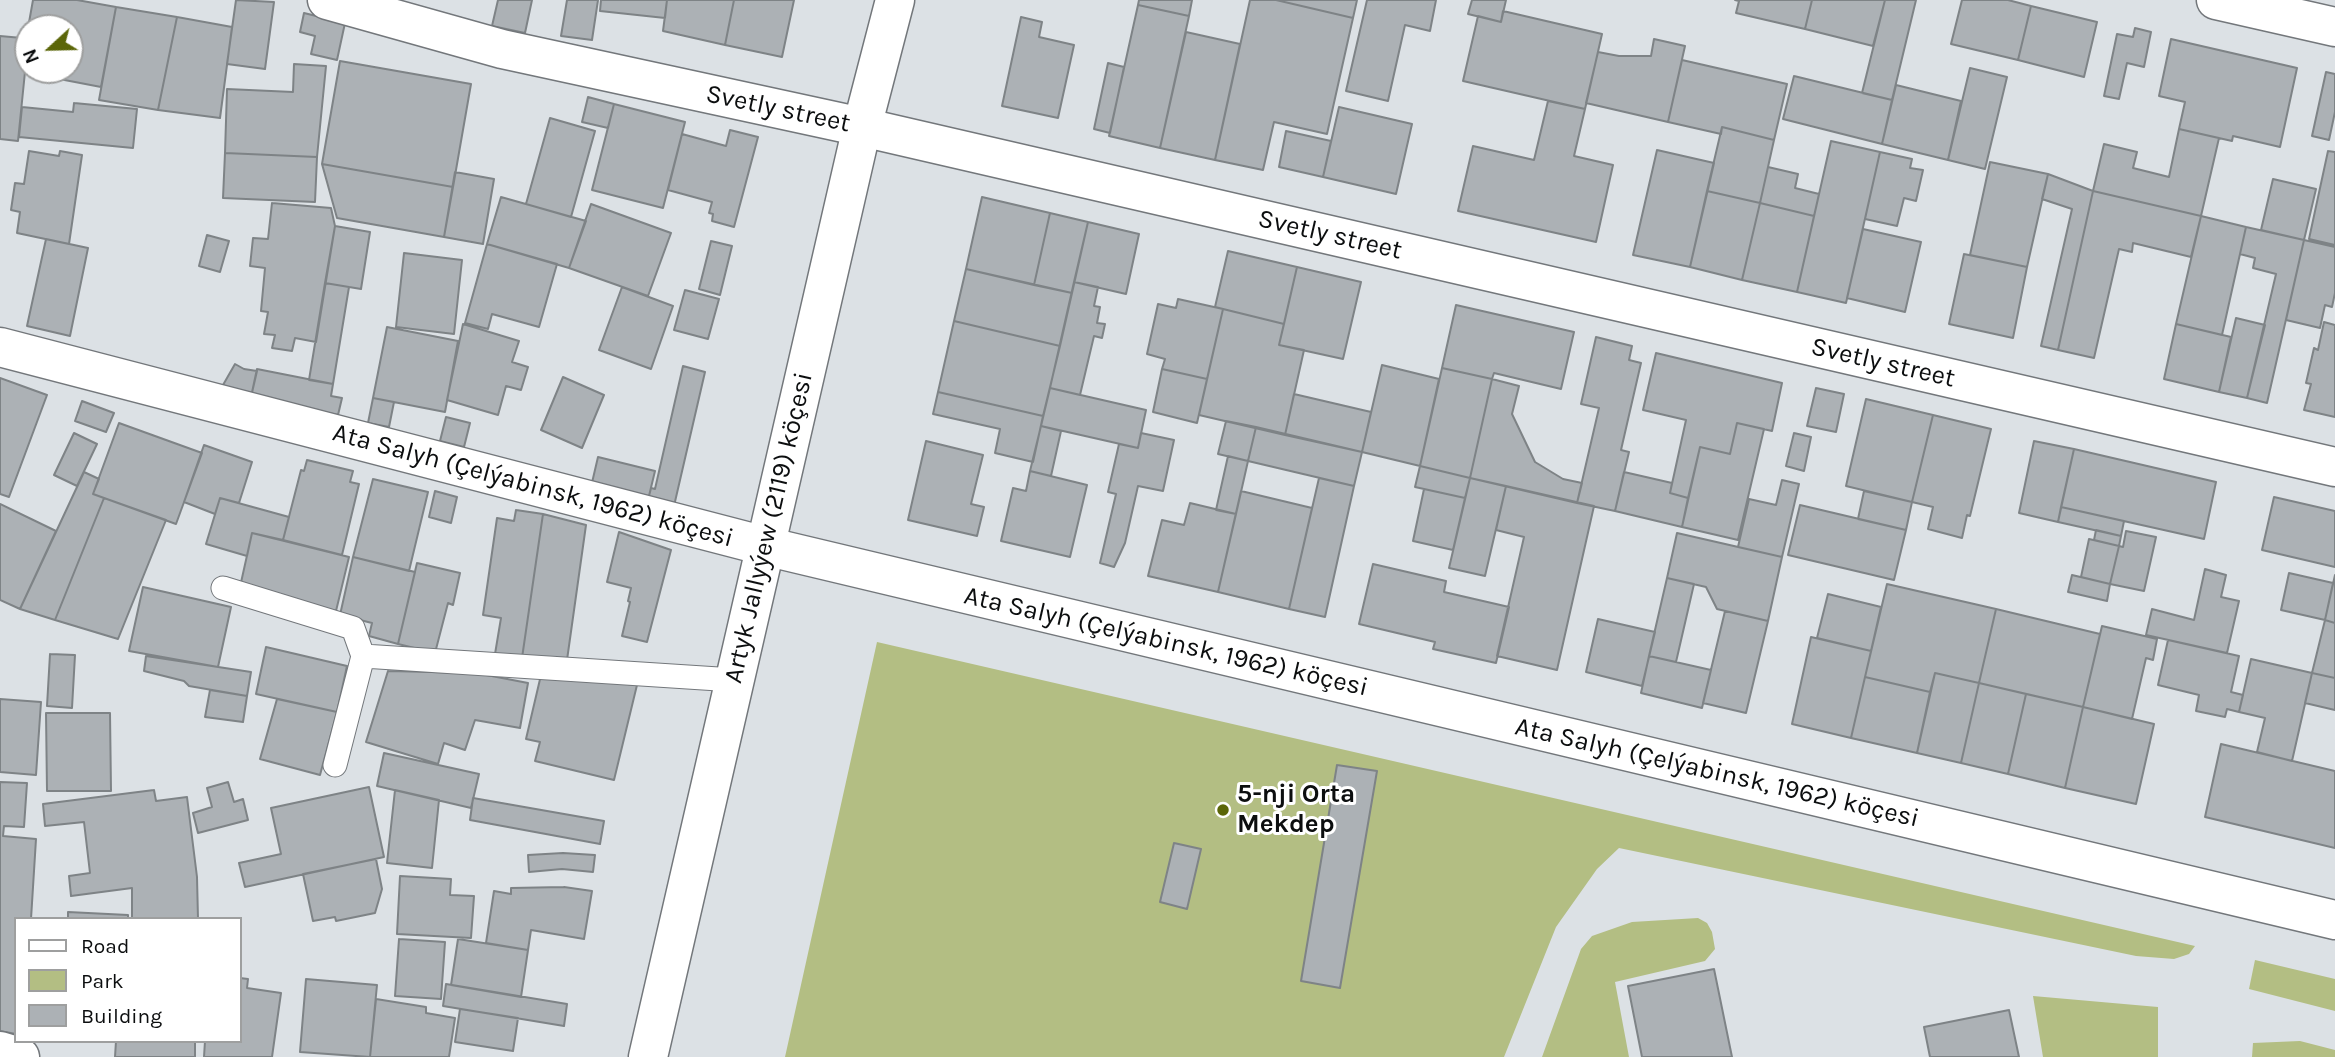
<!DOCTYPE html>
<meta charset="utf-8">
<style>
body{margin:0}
#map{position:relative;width:2335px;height:1057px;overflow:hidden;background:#dce1e5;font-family:Karla,sans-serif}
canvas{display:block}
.legend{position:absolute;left:14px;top:917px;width:228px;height:126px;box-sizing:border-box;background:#fff;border:2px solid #9e9f9f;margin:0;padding:9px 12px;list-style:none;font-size:21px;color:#0c0e0f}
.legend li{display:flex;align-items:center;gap:14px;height:35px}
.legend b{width:35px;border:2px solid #9e9f9f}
.north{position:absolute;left:14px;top:14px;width:70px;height:70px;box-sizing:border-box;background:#fff;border:2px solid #9e9f9f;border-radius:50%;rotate:248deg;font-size:19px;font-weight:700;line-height:28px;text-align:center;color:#0c0e0f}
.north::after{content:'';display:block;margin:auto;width:24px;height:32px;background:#5b6608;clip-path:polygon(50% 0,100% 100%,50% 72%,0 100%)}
</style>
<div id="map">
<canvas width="2335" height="1057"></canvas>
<ul class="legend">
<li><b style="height:9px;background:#fff"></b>Road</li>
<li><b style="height:19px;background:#b3be83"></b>Park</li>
<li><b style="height:19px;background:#acb1b5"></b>Building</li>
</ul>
<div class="north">N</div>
</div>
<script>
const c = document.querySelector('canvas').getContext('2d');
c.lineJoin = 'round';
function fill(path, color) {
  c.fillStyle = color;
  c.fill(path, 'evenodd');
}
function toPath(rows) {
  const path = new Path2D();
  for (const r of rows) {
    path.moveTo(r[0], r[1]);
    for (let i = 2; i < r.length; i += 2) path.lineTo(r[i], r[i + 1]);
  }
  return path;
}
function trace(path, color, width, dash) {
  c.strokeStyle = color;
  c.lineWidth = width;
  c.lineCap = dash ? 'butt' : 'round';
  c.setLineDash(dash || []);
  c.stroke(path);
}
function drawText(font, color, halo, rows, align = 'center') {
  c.font = font + ' Karla,sans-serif';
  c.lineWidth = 6;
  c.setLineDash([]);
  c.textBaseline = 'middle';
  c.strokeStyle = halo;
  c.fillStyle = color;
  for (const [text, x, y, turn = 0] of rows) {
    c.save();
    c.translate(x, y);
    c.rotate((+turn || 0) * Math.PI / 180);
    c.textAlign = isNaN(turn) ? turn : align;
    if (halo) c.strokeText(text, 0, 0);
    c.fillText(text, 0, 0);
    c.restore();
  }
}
fill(toPath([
 [877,642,2195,946,2189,954,2174,959,2136,956,1619,848,1597,869,1556,927,1504,1057,785,1057],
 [1698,918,1707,923,1712,932,1715,949,1705,961,1615,982,1629,1057,1542,1057,1581,949,1592,936,1632,922],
 [2255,960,2335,979,2335,1011,2249,989],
 [2033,996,2158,1007,2158,1057,2043,1057],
 [2300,1041,2335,1050,2335,1057,2252,1057,2253,1043]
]), '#b3be83');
const building = toPath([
 [33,0,77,0,116,7,101,87,28,73,28,70,70,70,70,28,28,28,28,46,25,45,33,0],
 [236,0,274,2,265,69,227,64,236,0],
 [498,0,532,0,525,33,492,26,498,0],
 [567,0,598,0,592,40,561,36,567,0],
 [601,0,667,0,665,18,600,11,601,0],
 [667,0,734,0,725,45,663,31,667,0],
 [734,0,794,0,782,57,725,45,734,0],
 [1139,0,1192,0,1189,16,1138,5,1139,0],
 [1250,0,1276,0,1353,18,1327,134,1274,122,1263,170,1215,160,1250,0],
 [1276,0,1357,0,1353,18,1276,0],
 [1367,0,1436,0,1430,31,1405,25,1388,101,1346,91,1367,0],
 [1472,0,1506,0,1501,22,1468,14,1472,0],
 [1735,0,1812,0,1805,29,1736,13,1739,1,1735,0],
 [1812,0,1885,0,1873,46,1805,29,1812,0],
 [1885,0,1916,0,1892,100,1862,93,1885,0],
 [1962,0,2008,0,2031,6,2018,60,1951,44,1962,0],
 [1138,5,1189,16,1160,148,1109,136,1138,5],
 [2031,6,2097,22,2084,77,2018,60,2031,6],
 [116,7,177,17,158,110,99,100,116,7],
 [1503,11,1602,34,1585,109,1463,81,1478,16,1501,22,1503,11],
 [304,13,345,23,337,60,311,54,315,36,300,32,304,13],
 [177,17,232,27,220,118,158,110,177,17],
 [1021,17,1042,22,1039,37,1074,45,1058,118,1002,106,1021,17],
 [2135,28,2151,32,2144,67,2127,63,2119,99,2104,96,2117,34,2133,37,2135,28],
 [1186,32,1240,44,1215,160,1160,148,1186,32],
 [0,36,22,38,21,51,27,52,18,141,0,139,0,36],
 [1654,39,1685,46,1668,122,1586,103,1598,52,1619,56,1651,56,1654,39],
 [2171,39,2297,68,2280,147,2233,136,2232,141,2179,129,2185,102,2159,96,2171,39],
 [1682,60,1787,84,1774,140,1722,127,1721,134,1668,122,1682,60],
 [340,61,471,84,453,187,322,164,340,61],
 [1108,63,1124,67,1110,133,1094,129,1108,63],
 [294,64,326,66,317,157,225,153,227,89,293,92,294,64],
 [1970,68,2007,77,1985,169,1948,160,1970,68],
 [2326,72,2335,74,2335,112,2329,140,2312,136,2326,72],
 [1794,76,1892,100,1882,144,1783,119,1794,76],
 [1896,85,1961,101,1948,160,1882,144,1896,85],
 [588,97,614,104,608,128,582,122,588,97],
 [1548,101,1585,109,1574,156,1613,165,1596,242,1458,211,1473,146,1534,160,1548,101],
 [74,103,137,109,133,148,19,137,22,107,73,112,74,103],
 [614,104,685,122,663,208,592,190,614,104],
 [1339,107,1412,124,1396,194,1323,177,1339,107],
 [550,118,595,131,571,217,526,204,550,118],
 [1722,127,1774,140,1760,203,1707,191,1722,127],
 [2179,129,2219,138,2201,216,2093,191,2104,144,2137,152,2133,168,2169,177,2179,129],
 [730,130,758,137,734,227,712,221,713,214,709,213,712,202,668,190,682,134,726,146,730,130],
 [1286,131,1331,141,1323,177,1279,167,1286,131],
 [1831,141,1880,152,1846,303,1797,292,1831,141],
 [1657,150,1714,163,1690,267,1633,255,1657,150],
 [29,151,59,156,60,151,82,155,69,244,17,233,20,212,11,210,15,183,24,184,29,151],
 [2328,151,2335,152,2335,245,2309,239,2328,151],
 [1880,152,1912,159,1910,168,1923,170,1916,201,1904,198,1897,226,1865,219,1880,152],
 [225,153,317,157,315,202,223,198,225,153],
 [1990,162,2048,174,2027,267,1970,255,1990,162],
 [322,164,453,187,444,237,337,218,322,164],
 [1768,167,1798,174,1795,188,1819,194,1814,216,1760,203,1768,167],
 [455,172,494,179,483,244,444,237,455,172],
 [2048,174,2093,191,2058,350,2041,346,2072,209,2042,199,2048,174],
 [2273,179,2316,189,2304,240,2261,230,2273,179],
 [1707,191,1760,203,1742,280,1690,267,1707,191],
 [2093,191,2201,216,2191,257,2133,243,2132,252,2119,249,2094,358,2058,350,2093,191],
 [501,197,586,221,569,268,487,244,501,197],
 [982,197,1050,213,1034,285,966,269,982,197],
 [272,203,331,208,335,226,316,342,295,338,292,351,272,348,275,335,264,334,268,312,261,311,265,268,250,266,253,238,268,239,272,203],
 [1760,203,1814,216,1797,292,1742,280,1760,203],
 [591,204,671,233,648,296,569,268,591,204],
 [1050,213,1088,222,1072,293,1034,285,1050,213],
 [2201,216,2246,227,2222,335,2176,324,2201,216],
 [1088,222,1139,234,1126,294,1074,282,1088,222],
 [335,226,370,232,361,289,325,283,335,226],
 [2246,227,2304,240,2267,403,2247,398,2276,274,2253,268,2255,258,2240,254,2246,227],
 [1863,229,1921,242,1905,312,1847,298,1863,229],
 [207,235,229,241,220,272,199,266,207,235],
 [46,239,88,248,70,336,27,326,46,239],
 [2304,240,2335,247,2335,293,2332,307,2325,305,2320,328,2286,320,2304,240],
 [711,241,732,246,720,295,699,289,711,241],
 [487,244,557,264,539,327,492,314,488,329,465,323,487,244],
 [1228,251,1297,267,1284,324,1215,307,1228,251],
 [404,253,462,260,454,334,396,327,404,253],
 [1964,254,2027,267,2013,338,1949,324,1964,254],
 [1297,267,1361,282,1343,359,1279,345,1297,267],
 [966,269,1072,293,1060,346,954,321,966,269],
 [1074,282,1098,287,1094,306,1100,307,1097,323,1105,324,1102,338,1094,336,1080,395,1050,388,1074,282],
 [325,283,349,287,333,384,309,380,325,283],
 [622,287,673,306,651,369,599,350,622,287],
 [685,290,719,299,708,339,674,330,685,290],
 [1178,299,1223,309,1207,379,1162,369,1165,359,1147,354,1158,304,1176,308,1178,299],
 [1456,305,1574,332,1561,389,1494,373,1492,379,1442,368,1456,305],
 [1223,309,1284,324,1279,345,1304,350,1285,435,1199,415,1223,309],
 [2236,318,2265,325,2247,398,2219,392,2236,318],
 [954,321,1060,346,1043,416,938,392,954,321],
 [2324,322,2335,325,2335,417,2304,410,2311,384,2306,383,2314,348,2318,350,2324,322],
 [463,324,519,341,512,362,528,367,521,390,506,386,498,415,447,400,463,324],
 [2176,324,2231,337,2219,392,2164,379,2176,324],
 [387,327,458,341,445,412,373,398,387,327],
 [1596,337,1632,346,1629,360,1641,363,1621,450,1629,452,1615,511,1577,503,1599,408,1581,404,1596,337],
 [1656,353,1782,383,1772,431,1737,423,1730,454,1700,447,1688,498,1670,493,1686,420,1643,410,1656,353],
 [235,364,244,369,257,371,251,397,238,394,223,385,235,364],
 [1382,365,1439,379,1420,466,1362,452,1382,365],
 [683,366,705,372,674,506,648,500,651,488,655,489,683,366],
 [1442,368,1492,379,1470,478,1420,466,1442,368],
 [257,369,333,384,331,396,342,398,338,415,251,397,257,369],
 [1162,369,1207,379,1197,423,1153,412,1162,369],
 [563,377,604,395,582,448,541,430,563,377],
 [0,378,47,395,9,497,0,494,0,378],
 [1492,379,1519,386,1512,414,1535,462,1563,479,1582,483,1577,503,1470,478,1492,379],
 [1050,388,1146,410,1138,448,1041,426,1050,388],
 [1816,388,1844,394,1836,432,1807,426,1816,388],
 [938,392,1043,416,1033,462,995,453,1000,429,933,414,938,392],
 [1294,394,1371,412,1362,452,1285,435,1294,394],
 [373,398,394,402,389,427,368,423,373,398],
 [1866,399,1933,415,1912,502,1846,486,1866,399],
 [82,401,114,413,106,432,75,421,82,401],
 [1933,415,1991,429,1970,516,1967,515,1962,538,1928,529,1933,507,1912,502,1933,415],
 [446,417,470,423,464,447,440,441,446,417],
 [1226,421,1256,427,1248,461,1218,454,1226,421],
 [119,423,202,453,176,524,93,494,119,423],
 [1737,423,1764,429,1738,540,1682,527,1700,447,1730,454,1737,423],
 [1041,426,1061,431,1051,476,1030,471,1041,426],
 [1256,427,1362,452,1354,486,1248,461,1256,427],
 [74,433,97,444,77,486,54,475,74,433],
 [1141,433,1174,440,1163,491,1138,486,1125,543,1114,567,1100,563,1116,494,1108,492,1119,444,1138,448,1141,433],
 [1794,433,1811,437,1804,471,1786,466,1794,433],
 [926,441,983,455,971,504,984,507,977,536,908,520,926,441],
 [2034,441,2074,449,2058,522,2019,513,2034,441],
 [204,445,252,462,239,503,220,498,215,514,184,502,204,445],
 [2074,449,2216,482,2204,539,2061,507,2074,449],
 [1228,456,1248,461,1236,514,1216,510,1228,456],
 [598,457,655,471,648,500,591,487,598,457],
 [307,460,353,471,350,482,359,484,342,555,283,540,301,470,304,471,307,460],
 [1420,466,1470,478,1465,498,1415,487,1420,466],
 [1030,471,1087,485,1070,557,1001,541,1013,488,1026,491,1030,471],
 [84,472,99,479,93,494,104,498,55,620,20,609,84,472],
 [1624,472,1672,483,1670,493,1688,498,1682,527,1615,511,1624,472],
 [1319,478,1354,486,1325,617,1289,609,1319,478],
 [1470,478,1506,486,1485,576,1449,568,1470,478],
 [373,479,428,492,409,571,353,557,373,479],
 [1782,480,1799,484,1782,557,1738,547,1749,499,1776,505,1782,480],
 [1506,486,1594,506,1557,670,1497,656,1524,537,1496,530,1506,486],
 [1424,489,1465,498,1453,550,1413,541,1424,489],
 [435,491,457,497,451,523,429,517,435,491],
 [1241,491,1312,508,1289,609,1218,592,1241,491],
 [1864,491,1912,502,1906,530,1858,519,1864,491],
 [2274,497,2335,511,2335,567,2262,550,2274,497],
 [104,498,166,520,118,639,55,620,104,498],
 [220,498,289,517,283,540,252,533,247,556,206,544,220,498],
 [1190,503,1236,514,1218,592,1148,576,1162,520,1184,525,1190,503],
 [0,504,56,531,20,609,0,600,0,504],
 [1800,505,1906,530,1894,580,1788,555,1800,505],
 [2061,507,2124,521,2121,536,2058,522,2061,507],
 [516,510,543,514,522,658,495,654,501,618,483,615,497,518,514,521,516,510],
 [543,514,586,525,567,660,522,658,543,514],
 [2096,530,2121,536,2119,546,2094,540,2096,530],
 [2126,531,2156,537,2144,591,2110,584,2119,546,2123,547,2126,531],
 [619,532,671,550,647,642,622,636,630,602,628,601,631,588,607,582,619,532],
 [252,533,349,557,336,611,240,587,252,533],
 [1677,533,1782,557,1768,621,1717,609,1706,587,1667,578,1677,533],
 [2089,539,2119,546,2110,584,2081,577,2089,539],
 [353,557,415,572,398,644,369,636,372,623,340,615,353,557],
 [417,563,460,573,453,605,448,603,435,653,398,644,417,563],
 [1373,564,1446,581,1444,592,1509,607,1496,663,1433,649,1435,642,1359,624,1373,564],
 [2205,569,2226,575,2221,597,2239,601,2227,653,2146,635,2152,609,2194,620,2205,569],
 [2289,573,2333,583,2325,620,2281,610,2289,573],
 [2072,575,2110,584,2107,601,2068,592,2072,575],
 [2335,575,2335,623,2325,620,2335,575],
 [1667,578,1694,584,1676,662,1649,656,1667,578],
 [1887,584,1996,609,1979,683,1935,673,1930,692,1865,677,1887,584],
 [143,587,231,607,218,667,129,651,143,587],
 [1828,594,1881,607,1871,651,1817,638,1828,594],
 [1996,609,2100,634,2083,707,1979,683,1996,609],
 [1725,611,1768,621,1746,713,1703,703,1725,611],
 [1598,619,1655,632,1642,686,1586,672,1598,619],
 [2325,620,2335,623,2335,678,2312,673,2325,620],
 [2102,626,2157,639,2153,660,2146,658,2132,719,2083,707,2102,626],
 [1811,637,1871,651,1851,738,1792,724,1811,637],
 [2168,640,2239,656,2231,692,2243,695,2239,712,2227,709,2225,717,2196,711,2199,695,2158,685,2168,640],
 [266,647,347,666,337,712,256,694,266,647],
 [50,654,75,655,72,708,47,706,50,654],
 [146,656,251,672,247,696,189,686,184,681,144,671,146,656],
 [1649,656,1711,670,1702,708,1641,693,1649,656],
 [2251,659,2312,673,2292,761,2257,752,2265,718,2239,712,2251,659],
 [388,671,476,673,528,683,520,728,475,720,465,750,444,743,438,764,366,742,388,671],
 [1935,673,1979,683,1961,763,1917,753,1935,673],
 [2312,673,2335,678,2335,710,2305,703,2312,673],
 [541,675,637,685,614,780,535,761,540,742,526,739,541,675],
 [1865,677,1930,692,1917,753,1851,738,1865,677],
 [1979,683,2026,694,2008,774,1961,763,1979,683],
 [210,690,247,696,243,722,205,717,210,690],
 [2026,694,2083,707,2065,788,2008,774,2026,694],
 [0,699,41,702,36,775,0,772,0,699],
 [277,699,337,712,320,775,260,759,277,699],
 [2083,707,2154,724,2136,804,2065,788,2083,707],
 [46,713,110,713,111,791,47,791,46,713],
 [2221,744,2335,771,2335,848,2205,817,2221,744],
 [384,753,479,774,471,808,377,786,384,753],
 [1337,765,1377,771,1340,988,1301,981,1337,765],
 [0,782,27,783,24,827,4,826,3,836,36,839,31,919,16,919,16,1034,0,1031,0,782],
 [228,782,234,802,243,799,248,820,198,833,193,813,212,807,207,788,228,782],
 [369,787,384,857,245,887,239,863,281,854,271,808,369,787],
 [154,790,156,801,187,797,197,877,198,919,132,919,132,888,71,896,69,876,90,873,84,822,45,826,43,804,154,790],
 [395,790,439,800,432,868,387,863,395,790],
 [473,798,604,821,600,844,470,820,473,798],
 [1174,843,1201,849,1187,909,1160,902,1174,843],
 [563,853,595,855,593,872,562,869,529,872,528,855,563,853],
 [376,859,382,889,375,913,336,921,335,917,313,921,303,874,376,859],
 [400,876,451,879,450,895,474,896,471,938,397,934,400,876],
 [564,887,592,891,584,939,531,930,528,950,486,943,494,891,511,894,511,888,564,887],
 [68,912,128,915,128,919,68,919,68,912],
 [399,939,445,942,441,999,395,996,399,939],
 [458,939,528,950,521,997,451,985,458,939],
 [1714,969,1732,1057,1642,1057,1628,986,1714,969],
 [240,978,248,979,247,988,281,993,272,1057,204,1057,205,1041,240,1041,240,978],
 [306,979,377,985,370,1057,300,1052,306,979],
 [446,984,567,1004,564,1026,443,1006,446,984],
 [376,999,426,1007,426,1013,455,1018,449,1057,370,1057,376,999],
 [460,1009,518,1018,513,1051,455,1042,460,1009],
 [2009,1010,2019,1057,1930,1057,1924,1027,2009,1010],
 [116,1041,195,1041,195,1057,115,1057,116,1041]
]);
fill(building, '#acb1b5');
trace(building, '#7e8386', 2);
const lane = toPath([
 [223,588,353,628,363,656],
 [335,765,363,656,734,680]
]);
const street = toPath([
 [327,0,502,49,862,127,2335,467],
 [2216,0,2335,27],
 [0,347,765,546,2335,920],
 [0,1051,20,1057]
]);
const secondary = toPath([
 [648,1057,862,127,895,0]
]);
trace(lane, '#73777b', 25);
trace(street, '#73777b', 41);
trace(secondary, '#73777b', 41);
trace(lane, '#fff', 23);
trace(street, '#fff', 38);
trace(secondary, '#fff', 38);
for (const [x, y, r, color] of [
 [1223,810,7,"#5b6608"]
]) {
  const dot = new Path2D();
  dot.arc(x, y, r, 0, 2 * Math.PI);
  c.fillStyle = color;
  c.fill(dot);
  trace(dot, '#fff', 2.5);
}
drawText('26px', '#0c0e0f', '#fff', [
 ["Svetly street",778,109,12],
 ["Svetly street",1330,235,13],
 ["Svetly street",1883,363,13],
 ["Ata Salyh (Çelýabinsk, 1962) köçesi",533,486,15],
 ["Artyk Jallyýew (2119) köçesi",769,528,-77],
 ["Ata Salyh (Çelýabinsk, 1962) köçesi",1166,642,13],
 ["Ata Salyh (Çelýabinsk, 1962) köçesi",1717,773,13]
]);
drawText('bold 26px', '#0c0e0f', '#fff', [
 ["5-nji Orta",1237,795],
 ["Mekdep",1237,825]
], 'left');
</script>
